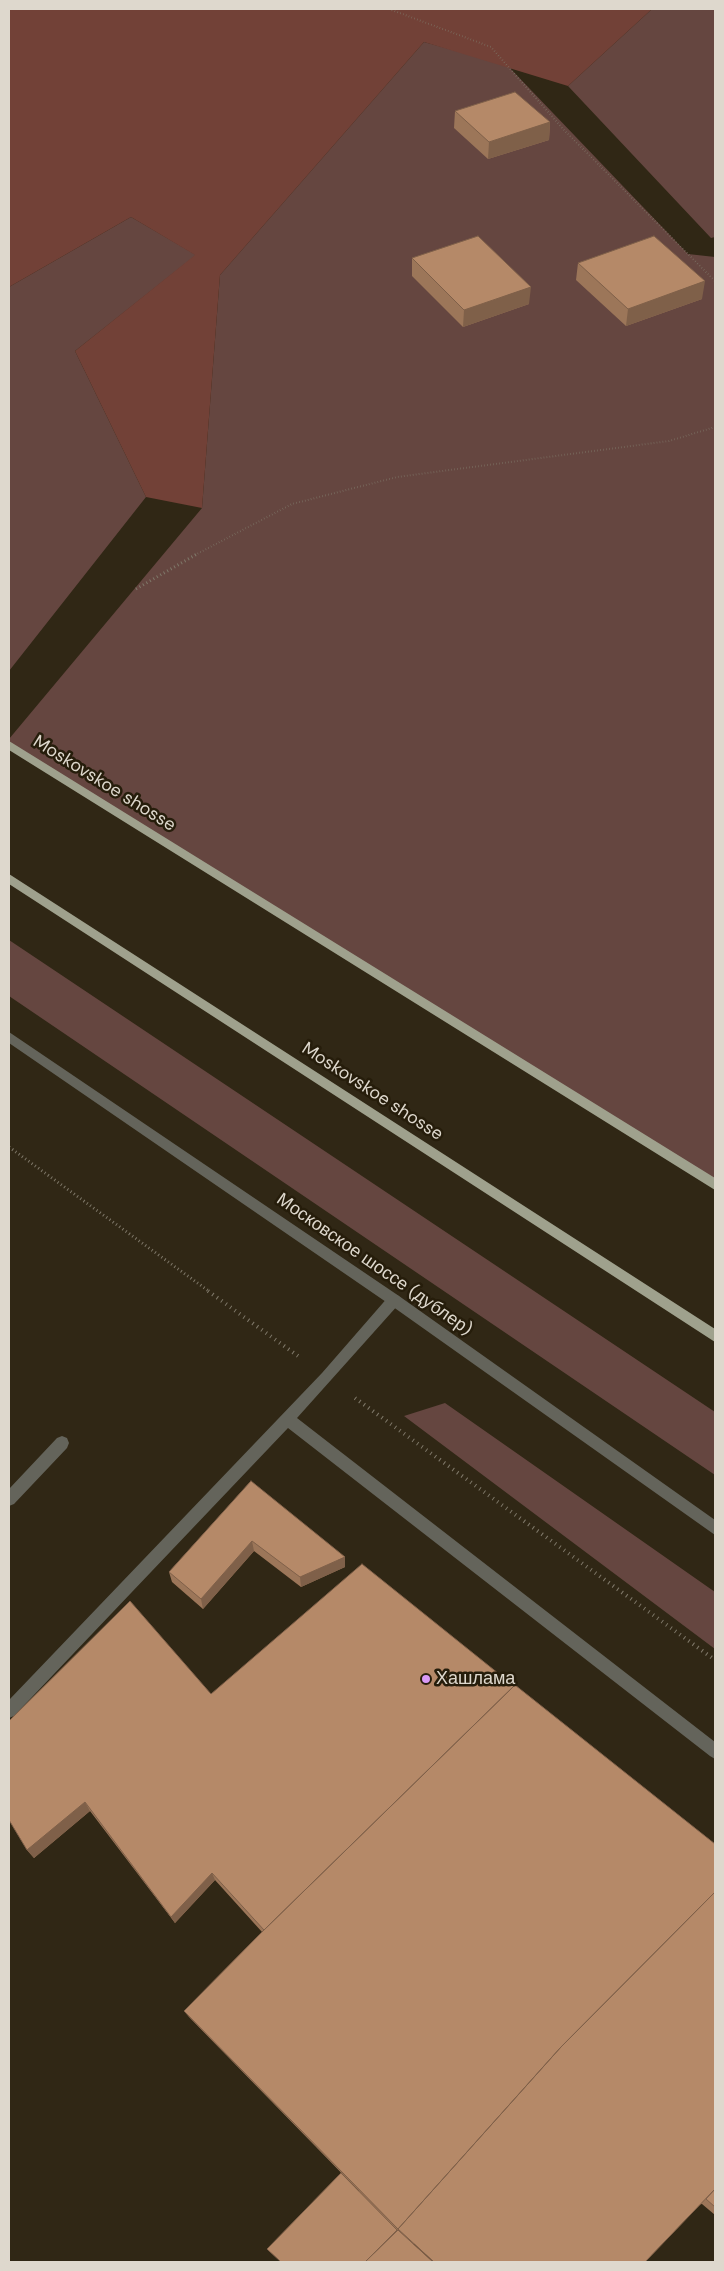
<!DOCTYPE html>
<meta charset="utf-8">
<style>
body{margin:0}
#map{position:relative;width:724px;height:2271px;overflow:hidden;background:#302715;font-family:"DM Sans",sans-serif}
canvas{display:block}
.frame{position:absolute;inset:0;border:10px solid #ded8cd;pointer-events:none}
</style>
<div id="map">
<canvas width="724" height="2271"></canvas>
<div class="frame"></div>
</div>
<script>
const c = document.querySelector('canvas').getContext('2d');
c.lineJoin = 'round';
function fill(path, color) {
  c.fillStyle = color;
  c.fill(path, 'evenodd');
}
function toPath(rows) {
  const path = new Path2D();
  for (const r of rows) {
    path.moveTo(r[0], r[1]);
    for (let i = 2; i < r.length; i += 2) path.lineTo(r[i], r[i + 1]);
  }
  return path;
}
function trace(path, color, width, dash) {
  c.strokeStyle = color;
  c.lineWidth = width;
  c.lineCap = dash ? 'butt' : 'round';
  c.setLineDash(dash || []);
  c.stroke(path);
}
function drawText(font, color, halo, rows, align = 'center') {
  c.font = font + ' "DM Sans",sans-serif';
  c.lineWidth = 5;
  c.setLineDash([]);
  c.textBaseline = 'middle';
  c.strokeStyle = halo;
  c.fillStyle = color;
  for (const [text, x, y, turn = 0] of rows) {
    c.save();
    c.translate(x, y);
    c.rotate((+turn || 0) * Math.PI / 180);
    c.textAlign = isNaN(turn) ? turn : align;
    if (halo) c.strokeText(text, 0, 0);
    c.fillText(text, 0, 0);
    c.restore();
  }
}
fill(toPath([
 [652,9,715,9,715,237,711,238,568,86],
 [424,42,507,65,688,254,715,257,715,1187,9,745,9,739,202,508,220,275],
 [131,217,196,255,75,351,146,497,9,671,9,287],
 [9,940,715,1412,715,1475,9,996],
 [445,1403,715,1592,715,1649,404,1416]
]), '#654640');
fill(toPath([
 [9,9,652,9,568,86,424,42,220,275,202,508,146,497,75,351,195,255,131,217,9,287]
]), '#724137');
trace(toPath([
 [389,9,491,47,563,129,715,281],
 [195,555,292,504,397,477,669,441,715,427]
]), '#7f7869', 2, [0.5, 2.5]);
trace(toPath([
 [136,589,197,554],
 [9,1147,210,1292]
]), '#7f7869', 3, [1, 3]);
trace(toPath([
 [208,1291,298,1356],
 [355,1398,715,1660]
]), '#7f7869', 4, [1, 4.5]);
fill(toPath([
 [394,1294,399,1296,401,1300,399,1304,297,1418,715,1742,715,1759,710,1756,288,1428,14,1716,9,1718,9,1700,322,1373,389,1296,394,1294],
 [62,1436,67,1438,69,1443,67,1448,14,1504,9,1506,9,1489,57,1438,62,1436]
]), '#64645b');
fill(toPath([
 [9,1032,399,1296,715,1520,715,1535,389,1304,9,1043,9,1032]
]), '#64645b');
fill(toPath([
 [9,741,715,1178,715,1190,9,750,9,741],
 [9,874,715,1329,715,1342,9,884,9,874]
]), '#9fa18d');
fill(toPath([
 [455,111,550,122,549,140,488,159,454,128],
 [412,258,529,304,463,327,412,276],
 [578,263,702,299,626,326,576,280],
 [251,1481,345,1567,301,1587,254,1551,203,1609,172,1582,169,1572],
 [514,1686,715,1844,715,2215,702,2204,281,2262,359,2191,189,2017,184,2011,262,1932,215,1880,175,1923,90,1811,34,1858,27,1850,211,1694]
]), '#9c7659');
fill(toPath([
 [550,122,549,140,488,159,489,142],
 [705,281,702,299,626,326,628,309],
 [531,287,529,304,463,327,464,310],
 [252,1541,254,1551,203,1609,201,1599],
 [345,1557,345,1567,301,1587,300,1577],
 [85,1802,90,1811,34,1858,27,1850],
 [212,1873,215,1880,175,1923,171,1917]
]), '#7f6049');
const building = toPath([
 [515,92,550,122,489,142,455,111,515,92],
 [478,236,531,287,464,310,412,258,478,236],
 [654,236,705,281,628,309,578,263,654,236],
 [251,1481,345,1557,300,1577,252,1541,201,1599,169,1572,251,1481],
 [362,1564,514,1686,264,1930,212,1873,171,1917,85,1802,27,1850,9,1820,9,1721,130,1601,211,1694,362,1564],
 [515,1685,715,1844,715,1892,560,2048,398,2229,184,2011,264,1930,515,1685],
 [715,1892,715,2189,645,2262,434,2262,398,2229,561,2047,715,1892],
 [341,2173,397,2230,365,2262,281,2262,267,2249,341,2173],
 [715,2189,715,2207,706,2199,715,2189],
 [398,2230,433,2262,365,2262,398,2230]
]);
fill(building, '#b58968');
trace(building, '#7f6049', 1);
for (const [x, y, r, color] of [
 [426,1679,5,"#d99af7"]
]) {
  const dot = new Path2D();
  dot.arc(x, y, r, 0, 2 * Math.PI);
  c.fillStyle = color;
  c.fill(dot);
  trace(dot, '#261d0b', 2);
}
drawText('18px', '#ded8cd', '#261d0b', [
 ["Moskovskoe shosse",104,784,32],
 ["Moskovskoe shosse",372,1092,33],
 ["Московское шоссе (дублер)",374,1265,35]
]);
drawText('18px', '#ded8cd', '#261d0b', [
 ["Хашлама",436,1679]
], 'left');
</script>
